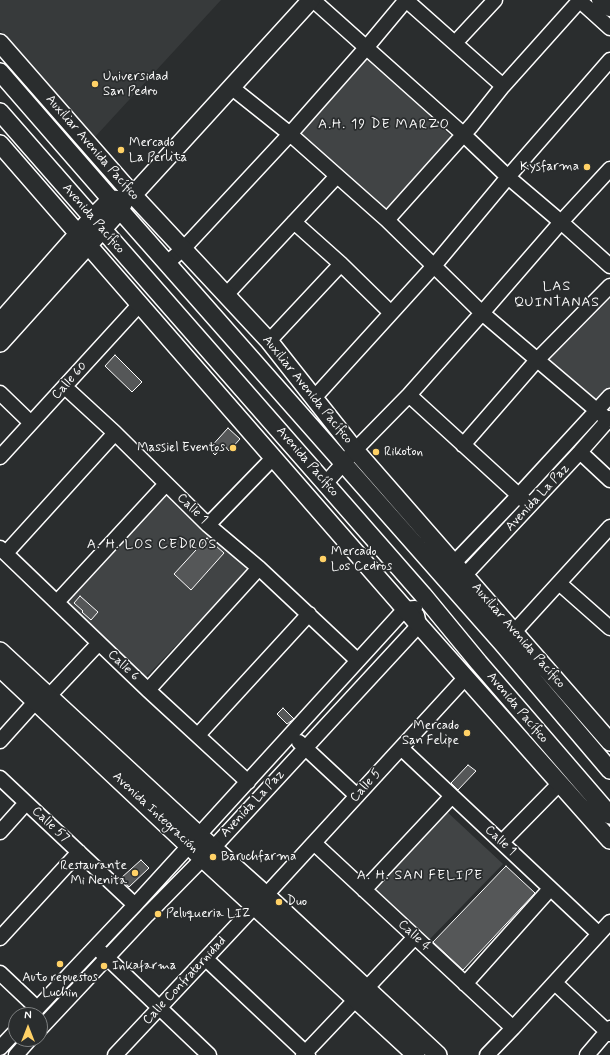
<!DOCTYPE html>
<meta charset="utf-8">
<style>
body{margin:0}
#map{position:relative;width:610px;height:1055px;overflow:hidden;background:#2a2d2e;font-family:Mynerve,sans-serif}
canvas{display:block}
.north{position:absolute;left:8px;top:1007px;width:40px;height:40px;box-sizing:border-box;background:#2a2d2e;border:1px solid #7f8182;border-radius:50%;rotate:0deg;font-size:11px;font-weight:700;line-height:16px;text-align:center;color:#fff}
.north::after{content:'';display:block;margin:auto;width:14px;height:18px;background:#ffd166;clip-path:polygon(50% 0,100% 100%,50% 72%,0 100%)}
</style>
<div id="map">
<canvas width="610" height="1055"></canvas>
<div class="north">N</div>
</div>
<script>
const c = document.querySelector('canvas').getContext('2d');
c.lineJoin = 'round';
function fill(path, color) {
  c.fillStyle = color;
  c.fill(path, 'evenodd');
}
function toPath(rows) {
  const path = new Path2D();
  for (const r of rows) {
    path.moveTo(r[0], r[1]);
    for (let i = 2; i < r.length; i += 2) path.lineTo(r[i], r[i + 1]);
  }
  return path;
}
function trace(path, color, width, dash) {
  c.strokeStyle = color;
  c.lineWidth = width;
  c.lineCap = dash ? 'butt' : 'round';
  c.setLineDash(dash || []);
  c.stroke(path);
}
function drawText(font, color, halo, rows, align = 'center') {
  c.font = font + ' Mynerve,sans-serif';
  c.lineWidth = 3.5;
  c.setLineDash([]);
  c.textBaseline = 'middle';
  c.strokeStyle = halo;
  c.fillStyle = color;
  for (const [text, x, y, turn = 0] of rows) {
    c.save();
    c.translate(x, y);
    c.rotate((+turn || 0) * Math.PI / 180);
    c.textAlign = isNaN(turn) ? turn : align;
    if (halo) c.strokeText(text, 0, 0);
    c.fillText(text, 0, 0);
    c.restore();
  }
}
fill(toPath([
 [0,0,221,0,94,138,0,30]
]), '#373a3b');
fill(toPath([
 [366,56,451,136,386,210,300,136],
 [610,287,610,390,599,403,544,359],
 [167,495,248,570,146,677,68,602],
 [444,809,503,864,427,942,370,890]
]), '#414445');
const building = toPath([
 [115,355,142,382,132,392,105,366,115,355],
 [228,428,240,439,229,451,224,445,215,455,209,449,228,428],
 [207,538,224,553,191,590,174,574,207,538],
 [80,596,98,612,91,620,82,612,83,611,74,603,80,596],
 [283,708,294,719,287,724,277,714,283,708],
 [468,765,476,771,458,790,451,783,468,765],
 [141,860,149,868,129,887,121,878,141,860],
 [506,866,535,893,463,970,433,942,506,866]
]);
fill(building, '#555758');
trace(building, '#fff', 1);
const minor = toPath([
 [313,0,463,134,508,177,561,222,610,266],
 [406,0,503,86],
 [579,0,610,28],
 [599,0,610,9],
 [455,43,495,0],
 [231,87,290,134,387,220,482,313,608,420],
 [387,220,472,125,503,86,580,0],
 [294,222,341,264,391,313],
 [167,263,183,249,290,134,366,48,406,0],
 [226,295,337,176],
 [269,341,341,264],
 [65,387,115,433,208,525,259,568,357,660],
 [0,393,31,423],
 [409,395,525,501],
 [314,398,433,267,508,177,610,60],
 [463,445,537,360,610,286],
 [580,452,610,480],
 [0,457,139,305],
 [325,484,355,450,409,395,482,313,561,222,610,169],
 [208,525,273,458],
 [0,548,148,690,248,782],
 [6,553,115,433],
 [453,564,519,495,610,396],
 [464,576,580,452,610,418],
 [559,583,610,628],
 [57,602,166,484],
 [514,632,610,527],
 [148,690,259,568],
 [49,696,99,643],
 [198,735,309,614],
 [0,741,36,701],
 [299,742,357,796],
 [401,748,599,934],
 [0,778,135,905],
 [0,832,26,803],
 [502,842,560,783],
 [314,843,513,1028],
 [364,890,452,796],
 [266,895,466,677],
 [0,938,79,852],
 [101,952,209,1055],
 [206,959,308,1055],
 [0,973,37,1008],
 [555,983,610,1034],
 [465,984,550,889],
 [31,1015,135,905,405,609,415,608],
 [40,1029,147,915,214,847,419,625,417,615],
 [0,1048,16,1031],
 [16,1055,30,1039],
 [115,1055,255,906],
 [303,1055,415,937],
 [487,1055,513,1028,610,922],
 [587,1055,610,1028]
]);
const major = toPath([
 [0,43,133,195,269,341,355,450,610,742],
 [0,72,120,210,502,643,610,770],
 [0,112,423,595,479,663,610,815],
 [0,144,419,625,610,840],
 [0,322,92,218,111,199,123,200],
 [0,343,120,210,125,200,133,195,311,0],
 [0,651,199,835,266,895,438,1055],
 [0,668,189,846,416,1055]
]);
trace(minor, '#fff', 17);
trace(major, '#fff', 20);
trace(minor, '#2a2d2e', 14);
trace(major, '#2a2d2e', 17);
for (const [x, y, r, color] of [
 [95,84,4,"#ffd166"],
 [121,150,4,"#ffd166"],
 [587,167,4,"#ffd166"],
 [233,448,4,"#ffd166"],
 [376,452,4,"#ffd166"],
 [323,559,4,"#ffd166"],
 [467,733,4,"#ffd166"],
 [213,857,4,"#ffd166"],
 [135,873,4,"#ffd166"],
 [279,902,4,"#ffd166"],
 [158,914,4,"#ffd166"],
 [60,964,4,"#ffd166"],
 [104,966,4,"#ffd166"]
]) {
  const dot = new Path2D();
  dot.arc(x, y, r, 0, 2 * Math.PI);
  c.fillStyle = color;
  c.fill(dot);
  trace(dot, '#2a2d2e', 1.5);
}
drawText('13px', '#fff', '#2a2d2e', [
 ["Universidad",103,77],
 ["San Pedro",103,92],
 ["Mercado",129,143],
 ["La Perlita",129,158],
 ["Kysfarma",579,167,"right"],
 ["Massiel Eventos",225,448,"right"],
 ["Rikoton",384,452],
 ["Mercado",331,552],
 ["Los Cedros",331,567],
 ["Mercado",459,726,"right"],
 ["San Felipe",459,741,"right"],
 ["Baruchfarma",221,857],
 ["Restaurante",127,866,"right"],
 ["Mi Nenita",127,881,"right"],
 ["Duo",287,902],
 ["Peluqueria LIZ",166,914],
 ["Inkafarma",112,966],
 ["Auto repuestos",60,978,"center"],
 ["Luchin",60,993,"center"]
], 'left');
drawText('13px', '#fff', '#2a2d2e', [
 ["Auxiliar Avenida Pacífico",92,148,49],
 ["Avenida Pacífico",93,219,49],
 ["Calle 60",70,381,-48],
 ["Auxiliar Avenida Pacífico",307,390,51],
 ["Avenida Pacífico",307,462,49],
 ["Avenida La Paz",538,498,-47],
 ["Calle 1",192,509,44],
 ["Auxiliar Avenida Pacífico",518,636,49],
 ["Calle 6",123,666,44],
 ["Avenida Pacífico",517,708,50],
 ["Calle 5",366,786,-48],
 ["Avenida La Paz",253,804,-47],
 ["Avenida Integración",155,813,43],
 ["Calle 57",50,825,43],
 ["Calle 1",500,841,43],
 ["Calle 4",414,936,43],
 ["Calle Confraternidad",185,981,-47]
]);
c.letterSpacing = '1px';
drawText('14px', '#fff', '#2a2d2e', [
 ["A.H. 19 DE MARZO",384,125],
 ["LAS",557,287],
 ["QUINTANAS",557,303],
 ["A. H. LOS CEDROS",152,545],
 ["A. H. SAN FELIPE",420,876]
]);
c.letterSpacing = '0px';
</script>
